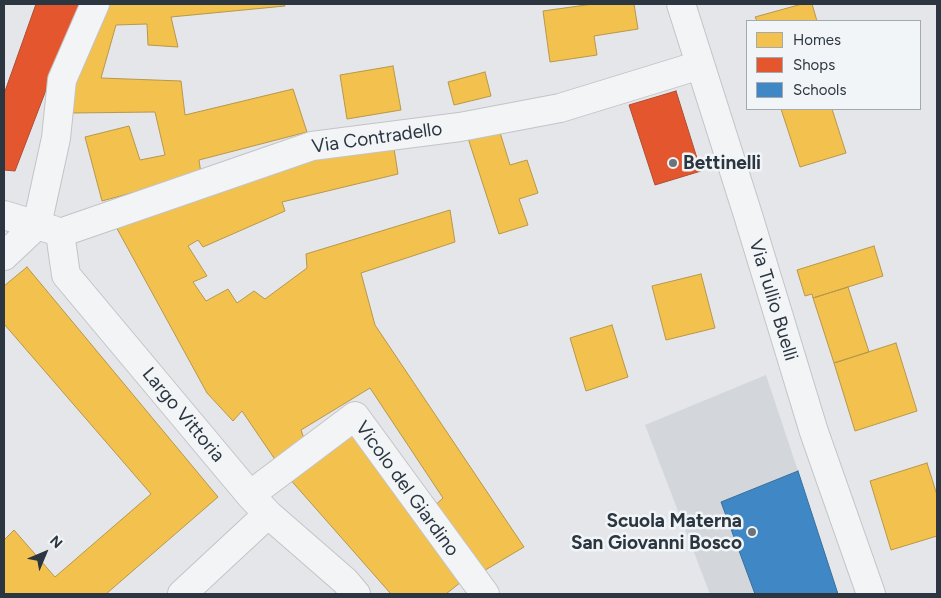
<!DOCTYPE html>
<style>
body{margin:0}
#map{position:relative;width:941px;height:598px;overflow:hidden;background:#e4e6e9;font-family:Figtree,sans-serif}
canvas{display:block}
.frame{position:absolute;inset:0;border:5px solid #2c3640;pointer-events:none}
.legend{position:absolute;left:746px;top:20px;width:175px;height:90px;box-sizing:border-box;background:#f2f5f7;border:1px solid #a3a9ae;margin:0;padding:6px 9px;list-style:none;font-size:15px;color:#2c3640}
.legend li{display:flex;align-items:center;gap:10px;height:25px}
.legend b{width:25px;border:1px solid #a3a9ae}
.north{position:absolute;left:20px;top:528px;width:50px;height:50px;-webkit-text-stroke:4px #f2f5f7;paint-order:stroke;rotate:45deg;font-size:14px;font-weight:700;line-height:20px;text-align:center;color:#2c3640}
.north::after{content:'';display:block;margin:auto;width:18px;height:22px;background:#2c3640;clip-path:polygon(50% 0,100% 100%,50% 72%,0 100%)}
</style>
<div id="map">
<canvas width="941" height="598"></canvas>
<div class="frame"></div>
<ul class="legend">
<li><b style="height:14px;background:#f2c14e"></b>Homes</li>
<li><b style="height:14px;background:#e4572e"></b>Shops</li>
<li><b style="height:14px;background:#3f88c5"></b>Schools</li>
</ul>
<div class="north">N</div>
</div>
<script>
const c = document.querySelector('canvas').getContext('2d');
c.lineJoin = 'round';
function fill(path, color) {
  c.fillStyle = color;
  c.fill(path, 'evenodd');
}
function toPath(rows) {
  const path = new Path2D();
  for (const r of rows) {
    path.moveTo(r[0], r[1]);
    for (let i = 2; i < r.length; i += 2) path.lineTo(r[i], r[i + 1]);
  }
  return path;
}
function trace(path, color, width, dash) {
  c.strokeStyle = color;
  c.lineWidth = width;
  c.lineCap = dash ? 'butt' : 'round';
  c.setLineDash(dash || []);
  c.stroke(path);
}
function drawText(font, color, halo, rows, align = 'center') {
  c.font = font + ' Figtree,sans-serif';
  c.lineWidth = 5;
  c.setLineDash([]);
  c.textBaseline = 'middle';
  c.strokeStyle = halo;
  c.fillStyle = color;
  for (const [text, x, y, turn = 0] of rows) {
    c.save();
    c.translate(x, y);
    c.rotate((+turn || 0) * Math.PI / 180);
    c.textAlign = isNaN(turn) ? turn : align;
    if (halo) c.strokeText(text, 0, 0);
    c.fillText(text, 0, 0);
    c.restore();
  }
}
fill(toPath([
 [766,375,798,471,838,594,710,594,645,425]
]), '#d3d6db');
const homes = toPath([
 [105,4,284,4,285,6,171,17,178,47,148,45,147,24,116,25,101,78,181,81,185,115,293,89,307,132,199,160,201,174,102,201,85,137,129,126,140,160,165,155,155,112,72,113,72,93,105,4],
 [593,4,634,4,638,29,594,36,597,55,550,62,543,11,593,4],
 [802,4,812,4,817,21,757,21,755,17,802,4],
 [393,66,401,110,347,119,340,75,393,66],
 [485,72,491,96,454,105,448,82,485,72],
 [781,109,832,109,846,153,800,167,781,109],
 [498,126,510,165,527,160,538,193,519,199,528,225,499,234,467,135,498,126],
 [393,142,398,174,282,202,285,211,203,247,198,240,188,246,207,276,193,282,206,301,228,289,237,303,254,291,265,299,307,268,306,254,450,210,455,242,361,273,375,325,524,547,482,572,432,508,443,498,370,388,301,430,306,444,276,461,242,411,233,421,207,393,115,225,288,165,393,142],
 [874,246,883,276,813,298,812,294,805,296,797,270,874,246],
 [27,267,218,497,106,594,4,594,4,540,14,530,55,577,151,494,4,324,4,286,27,267],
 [701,274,715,328,666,340,652,286,701,274],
 [848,287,869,352,834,363,813,298,848,287],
 [612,325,628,377,586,391,570,338,612,325],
 [896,343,917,411,855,431,834,363,896,343],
 [355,433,466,578,446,594,391,594,288,477,355,433],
 [927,463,937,495,937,536,891,550,870,481,927,463]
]);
fill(homes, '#f2c14e');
trace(homes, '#b7974a', 1);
const shops = toPath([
 [36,4,79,4,15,171,4,170,4,94,36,4],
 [676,91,701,171,655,185,629,105,676,91]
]);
fill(shops, '#e4572e');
trace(shops, '#ad4d33', 1);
const schools = toPath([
 [798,471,838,594,755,594,721,502,798,471]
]);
fill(schools, '#3f88c5');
trace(schools, '#396f9d', 1);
const minor = toPath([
 [681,4,748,215,814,432,871,594],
 [4,215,53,230],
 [37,225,56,138,62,80,95,4],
 [60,233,312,146,460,127,560,108,700,65],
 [60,233,66,275,250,495,268,514,345,581,356,594],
 [4,256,37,225],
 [250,495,355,416,485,594],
 [182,594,268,514]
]);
trace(minor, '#c2c4c7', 30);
trace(minor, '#f3f4f5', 28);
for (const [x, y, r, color] of [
 [673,163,5,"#6c747b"],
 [752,532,5,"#6c747b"]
]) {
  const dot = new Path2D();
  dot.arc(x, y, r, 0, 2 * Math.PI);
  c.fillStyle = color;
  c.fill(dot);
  trace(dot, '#f2f5f7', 2);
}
drawText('19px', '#2c3640', '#f2f5f7', [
 ["Via Contradello",377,138,-8],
 ["Via Tullio Buelli",773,300,73],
 ["Largo Vittoria",183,415,50],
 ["Vicolo del Giardino",407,489,54]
]);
drawText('bold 19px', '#2c3640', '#f2f5f7', [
 ["Bettinelli",683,163],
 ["Scuola Materna",742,521,"right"],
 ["San Giovanni Bosco",742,543,"right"]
], 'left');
</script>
